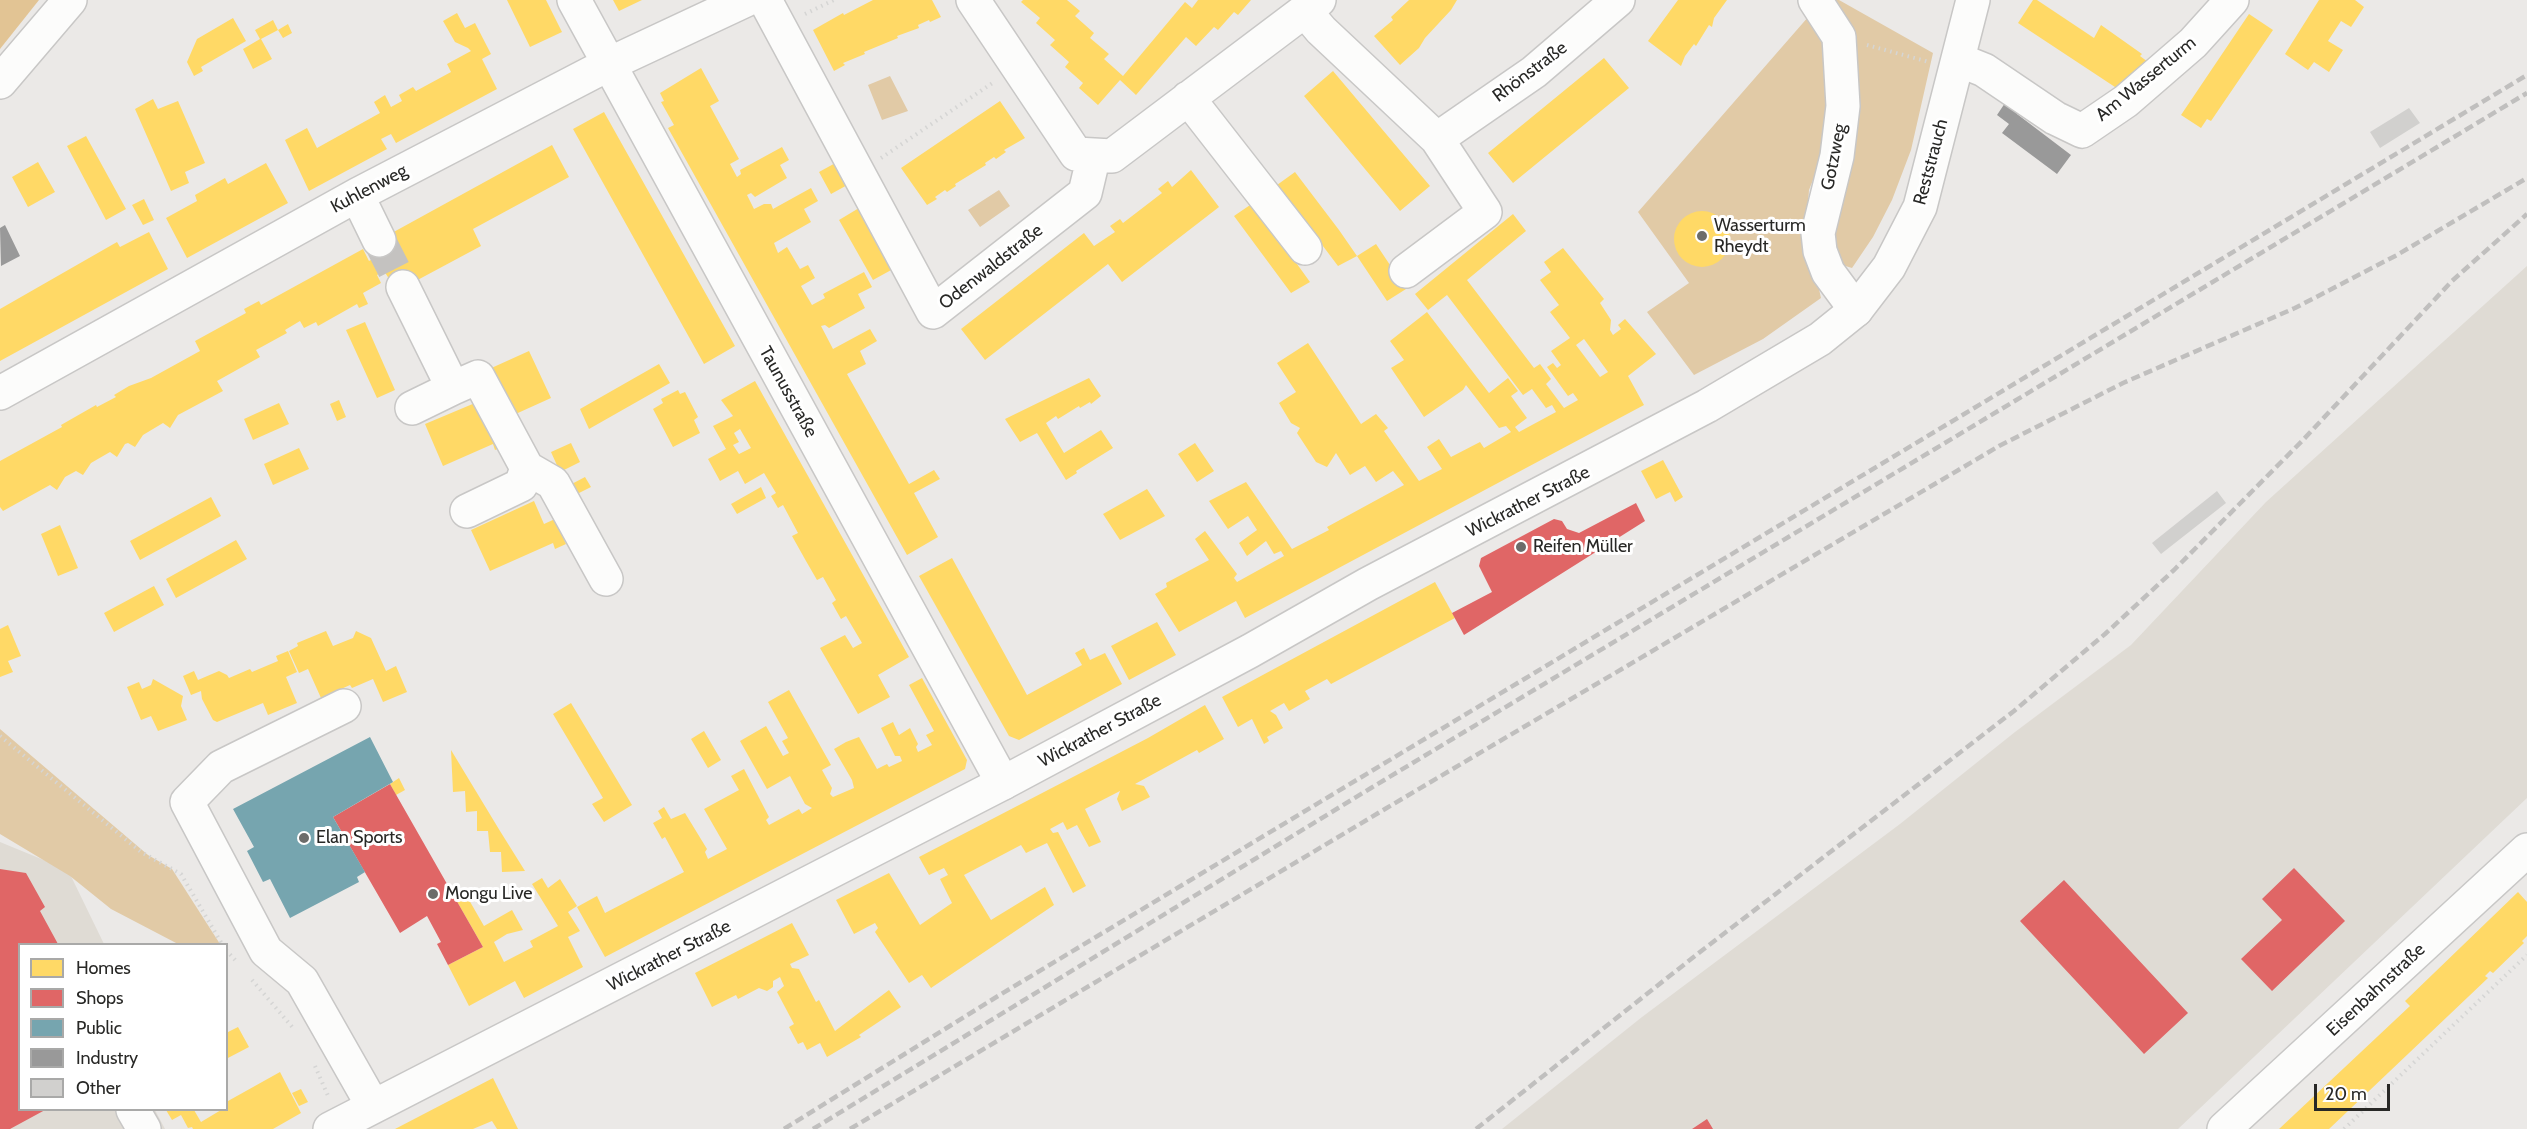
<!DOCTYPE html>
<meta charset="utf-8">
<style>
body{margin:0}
#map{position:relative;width:2527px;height:1129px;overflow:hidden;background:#ebe9e7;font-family:Cabin,sans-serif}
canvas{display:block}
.legend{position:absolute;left:18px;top:943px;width:210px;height:168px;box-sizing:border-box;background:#fff;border:2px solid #a9a9a8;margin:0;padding:8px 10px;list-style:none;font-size:18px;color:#282826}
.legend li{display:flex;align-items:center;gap:12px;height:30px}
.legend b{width:30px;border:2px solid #a9a9a8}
.scale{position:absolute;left:2314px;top:1084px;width:76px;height:27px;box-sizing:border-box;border:3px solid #282826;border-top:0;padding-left:8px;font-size:18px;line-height:21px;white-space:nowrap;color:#282826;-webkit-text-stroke:4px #fff;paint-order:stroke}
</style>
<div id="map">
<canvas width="2527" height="1129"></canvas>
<ul class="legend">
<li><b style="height:16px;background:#ffd966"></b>Homes</li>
<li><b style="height:16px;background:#e06666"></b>Shops</li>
<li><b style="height:16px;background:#76a5af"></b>Public</li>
<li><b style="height:16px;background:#999"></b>Industry</li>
<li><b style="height:16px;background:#d1d0ce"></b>Other</li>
</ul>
<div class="scale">20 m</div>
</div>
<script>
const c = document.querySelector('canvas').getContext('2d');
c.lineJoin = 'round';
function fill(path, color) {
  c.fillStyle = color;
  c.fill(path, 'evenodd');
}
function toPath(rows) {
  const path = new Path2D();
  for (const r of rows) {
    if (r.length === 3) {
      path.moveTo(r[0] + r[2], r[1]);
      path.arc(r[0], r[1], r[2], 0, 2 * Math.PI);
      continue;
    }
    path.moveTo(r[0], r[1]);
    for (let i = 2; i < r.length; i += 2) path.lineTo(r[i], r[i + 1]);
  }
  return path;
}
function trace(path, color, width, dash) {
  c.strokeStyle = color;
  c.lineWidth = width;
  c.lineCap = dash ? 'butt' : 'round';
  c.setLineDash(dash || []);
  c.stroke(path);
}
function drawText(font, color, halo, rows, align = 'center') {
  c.font = font + ' Cabin,sans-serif';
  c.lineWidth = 6;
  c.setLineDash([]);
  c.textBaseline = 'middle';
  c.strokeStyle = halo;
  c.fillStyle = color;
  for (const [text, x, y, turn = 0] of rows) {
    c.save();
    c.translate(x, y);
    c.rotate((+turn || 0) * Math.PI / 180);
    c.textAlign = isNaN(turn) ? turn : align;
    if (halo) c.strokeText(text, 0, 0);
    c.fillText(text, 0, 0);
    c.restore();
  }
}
fill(toPath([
 [2527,266,2527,798,2178,1129,1502,1129,1642,1017,1900,824,2015,732,2131,645,2266,502],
 [0,842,68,870,104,944,20,944,20,1110,155,1110,165,1129,0,1129]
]), '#dfdbd4');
fill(toPath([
 [1820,0,1839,0,1933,53,1911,150,1892,200,1873,237,1852,268,1839,264,1832,254,1839,192],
 [1809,16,1826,51,1827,112,1824,152,1809,190,1806,231,1821,298,1763,339,1694,375,1647,312,1689,283,1638,212],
 [890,76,908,111,882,120,868,85],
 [999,190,1010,206,980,227,968,210],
 [0,729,148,855,172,869,220,944,178,944,111,909,70,876,0,834]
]), '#e1caa6');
fill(toPath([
 [0,0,39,0,0,49]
]), '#e2c494');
fill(toPath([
 [507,0,546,0,562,32,530,47],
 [613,0,642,0,619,11],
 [873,0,932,0,941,17,930,22,929,20,918,25,919,28,897,36,898,38,864,52,865,54,843,63,845,65,834,71,813,30,843,13,844,15],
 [1023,0,1067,0,1080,11,1075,16,1094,33,1090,38,1109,54,1104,59,1123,76,1185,2,1192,8,1198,0,1251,0,1238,15,1234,12,1218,30,1214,27,1196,46,1186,37,1136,95,1120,80,1098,105,1079,88,1083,83,1065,67,1069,62,1050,45,1055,40,1036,23,1040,18,1021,2],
 [1409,0,1457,0,1451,10,1425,38,1419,48,1400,65,1374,36,1393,20,1391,17],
 [1678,0,1727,0,1714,18,1712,27,1709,25,1696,46,1694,44,1685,56,1681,66,1648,41],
 [2033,0,2037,0,2094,38,2101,25,2142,54,2140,56,2148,62,2118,89,2018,23],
 [2319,0,2355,0,2364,7,2351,27,2341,21,2328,41,2343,50,2329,72,2314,62,2308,70,2285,54],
 [457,13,465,28,475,23,491,54,482,59,497,89,396,143,391,134,381,139,387,149,309,191,285,140,307,128,317,148,380,113,374,102,385,95,391,107,402,101,399,95,413,87,416,91,451,72,447,64,471,51,468,48,455,42,443,21],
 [2249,14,2273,30,2211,121,2207,119,2201,128,2181,115],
 [233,18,246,41,201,67,203,71,194,76,187,62,197,39],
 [273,20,278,30,261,39,272,59,253,69,243,49,260,39,255,30],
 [288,24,292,33,283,38,278,30],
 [1604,58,1629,88,1513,183,1488,153],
 [701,68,719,101,710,106,739,159,730,164,737,177,741,174,740,170,782,147,789,160,780,165,787,178,755,197,751,193,747,195,754,209,764,204,771,204,773,209,811,188,818,201,804,209,811,222,774,243,778,253,787,247,800,269,808,265,815,278,801,286,812,305,825,298,823,294,864,272,872,287,858,294,865,308,829,328,825,325,821,326,833,349,870,329,877,341,860,351,866,364,847,374,909,484,934,470,940,479,914,493,938,537,907,555,668,128,674,125,661,102,664,101,660,93],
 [1333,71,1430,186,1400,211,1304,96],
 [153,99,158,109,178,101,205,163,185,172,189,183,171,191,135,109],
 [1000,101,1025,138,1004,150,1006,152,996,159,994,157,985,163,986,165,955,184,956,186,947,192,945,190,935,197,937,199,927,205,901,168],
 [604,112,735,346,704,364,573,129],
 [86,136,126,209,106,220,67,146],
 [552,145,569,177,473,229,481,246,397,291,384,271,377,275,381,283,363,293,368,304,359,308,357,304,318,326,316,322,304,328,300,321,285,330,287,333,256,350,260,357,217,381,223,391,178,415,170,428,163,423,143,435,135,447,128,443,125,444,117,457,110,452,91,463,83,475,76,471,65,477,57,490,50,485,3,511,0,507,0,461,62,427,61,425,96,405,97,407,116,397,114,395,129,386,151,378,200,351,195,341,246,313,244,309,259,301,261,305,363,249,369,261,376,257,370,245],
 [839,161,851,183,831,194,819,172],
 [38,162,55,192,28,207,12,177],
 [266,163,288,203,187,258,166,218,197,201,195,195,225,178,228,184],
 [1191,170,1219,207,1122,282,1108,264,985,360,961,329,1084,233,1094,246,1115,232,1110,226,1120,219,1123,223,1162,193,1158,189,1168,181,1172,187],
 [1295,172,1339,230,1357,256,1338,266,1277,185],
 [144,199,154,220,143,225,132,205],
 [1253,203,1310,282,1291,293,1234,216],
 [859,208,893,269,873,280,839,220],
 [1702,239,28],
 [1513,214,1526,231,1467,280,1534,368,1540,364,1551,379,1546,384,1564,408,1578,400,1573,393,1568,396,1547,367,1553,363,1557,368,1561,365,1551,351,1570,338,1550,312,1559,305,1540,280,1551,272,1544,262,1563,248,1604,299,1600,303,1611,320,1610,330,1613,335,1621,329,1618,325,1625,319,1656,354,1628,376,1644,405,1245,618,1236,601,1179,632,1155,594,1167,587,1166,583,1209,560,1195,539,1205,531,1237,574,1234,578,1237,582,1284,556,1281,551,1274,554,1266,541,1247,556,1239,543,1257,530,1248,516,1228,529,1209,501,1246,482,1292,549,1329,530,1327,527,1404,485,1393,471,1376,482,1365,466,1350,475,1336,453,1327,467,1316,462,1297,433,1300,428,1291,423,1279,403,1296,392,1277,363,1308,343,1361,424,1376,414,1388,428,1384,431,1419,481,1442,469,1427,447,1439,439,1451,457,1480,442,1484,448,1511,432,1506,426,1499,428,1466,385,1463,390,1424,417,1391,368,1404,360,1390,341,1427,312,1489,393,1508,378,1518,391,1511,396,1527,418,1515,427,1519,432,1556,412,1552,405,1546,408,1532,389,1523,395,1447,295,1428,310,1415,294],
 [1584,339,1608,372,1600,377,1576,345],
 [149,232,168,269,0,361,0,309,117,242,120,247],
 [1376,244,1406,289,1387,301,1357,256],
 [365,322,395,390,377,398,346,330],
 [529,351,551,398,509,417,487,370],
 [659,364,670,383,589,429,580,409],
 [1089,378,1101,396,1091,404,1090,402,1080,408,1079,406,1058,419,1056,416,1046,423,1064,453,1101,430,1113,448,1076,471,1077,473,1066,480,1037,433,1020,442,1005,419],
 [755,381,909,657,878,675,890,697,858,714,820,648,845,635,853,648,862,643,846,616,841,619,837,612,832,603,836,600,823,577,817,580,806,561,792,536,798,533,783,505,778,508,771,496,776,493,764,473,745,484,738,471,720,481,708,459,726,449,713,426,733,416,721,400],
 [740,429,751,448,739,454,733,445,739,442,734,433],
 [678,390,680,394,685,392,698,417,694,420,700,433,673,447,653,409,663,403,661,399],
 [339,400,346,417,337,421,330,404],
 [279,403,289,424,253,440,244,419],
 [475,403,485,426,495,422,506,446,495,450,493,444,443,466,425,424],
 [571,443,580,462,560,472,551,452],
 [1195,443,1214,471,1197,482,1178,454],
 [299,448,309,469,273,485,264,464],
 [1663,460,1683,497,1675,502,1670,492,1656,499,1641,471],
 [585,477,591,487,571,497,566,487],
 [761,487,766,498,737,514,731,504],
 [1147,489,1165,516,1120,540,1103,514],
 [211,497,221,516,140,560,130,541],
 [534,501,544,524,555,519,566,544,555,549,553,543,490,571,471,530],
 [60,525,78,568,58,576,41,534],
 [236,540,247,559,176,598,166,579],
 [952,558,1027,695,1082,665,1075,653,1084,648,1090,660,1105,653,1122,684,1019,740,1009,736,919,576],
 [1435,582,1455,618,1331,684,1327,679,1305,691,1310,699,1289,711,1284,703,1270,711,1276,715,1283,728,1267,737,1269,741,1264,744,1252,719,1238,727,1222,697],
 [154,586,164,605,114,632,104,613],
 [1157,622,1176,655,1129,680,1111,646],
 [8,625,21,656,8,661,13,672,0,677,0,629],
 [326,631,333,646,353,638,356,631,371,638,386,671,396,666,407,692,383,702,373,679,352,688,350,685,321,698,308,669,299,673,289,651,298,646,297,643],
 [288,651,297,672,286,677,297,703,268,715,263,703,217,722,213,720,202,699,201,691,191,695,183,676,194,671,198,680,219,671,227,675,229,678,250,669,252,672,278,661,276,656],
 [922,678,967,760,965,769,605,957,577,907,597,896,605,913,684,872,665,837,662,839,653,823,662,818,658,811,664,807,671,819,685,813,707,849,705,852,708,859,727,849,704,809,739,790,731,776,744,769,769,817,766,820,769,825,799,809,802,814,812,808,805,804,790,776,767,789,740,741,766,726,783,756,789,753,782,741,788,738,768,702,789,690,831,765,822,770,832,788,830,794,833,797,854,788,852,780,834,749,846,742,859,737,877,769,887,764,889,767,902,761,900,756,895,756,881,728,893,722,899,735,910,728,918,744,916,747,918,752,932,745,926,735,934,731,909,685],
 [153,679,183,696,181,706,187,720,158,731,151,716,141,720,127,687,139,682,142,689,151,685],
 [571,703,632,805,604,822,592,804,603,798,553,714],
 [1205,705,1224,739,1199,753,1197,750,1135,784,1144,786,1150,797,1122,811,1117,799,1120,791,1085,809,1101,842,1089,847,1077,825,1067,830,1063,822,1050,829,1053,833,1058,832,1086,886,1073,893,1047,843,1026,853,1021,845,964,875,991,920,1045,887,1054,905,931,988,922,975,909,983,875,932,878,928,875,923,854,934,836,900,889,873,920,925,952,903,940,879,948,875,944,868,929,875,919,857,1148,738],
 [704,731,721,760,708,768,691,739],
 [451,750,500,831,525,871,502,872,501,852,490,852,488,831,477,831,477,811,466,812,465,791,453,792],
 [399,778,405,790,396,795,390,784],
 [542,878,548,888,560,879,577,906,568,912,580,931,568,937,583,967,524,998,515,981,469,1006,448,965,483,947,455,898,465,893,484,926,512,910,523,930,507,934,494,942,504,962,533,947,530,941,558,926,532,884],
 [2518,892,2527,902,2527,936,2522,941,2524,943,2493,973,2490,971,2485,976,2488,978,2329,1129,2279,1129,2410,1006,2405,1001],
 [792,923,809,955,790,964,792,968,799,969,816,1002,819,1000,835,1031,889,990,901,1007,859,1035,861,1037,827,1057,820,1043,807,1050,803,1042,798,1044,789,1027,794,1024,777,992,784,986,780,977,773,981,773,987,767,991,759,988,738,999,736,995,712,1007,695,973],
 [238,1027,249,1047,226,1059,226,1033],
 [280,1072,301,1113,273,1129,193,1129,192,1127,188,1128,181,1115,172,1120,166,1110,194,1110,201,1122,221,1110,226,1110,226,1098,228,1101],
 [493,1078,518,1129,497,1129,492,1121,473,1129,395,1129],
 [301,1089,308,1102,299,1106,292,1093]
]), '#ffd966');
fill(toPath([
 [1636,503,1645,521,1464,635,1452,613,1492,592,1479,566,1481,558,1554,519,1562,521,1567,529,1579,533],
 [390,784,483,947,448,965,437,944,441,942,427,916,400,933,333,817],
 [2294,868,2345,921,2272,991,2241,959,2282,920,2262,899],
 [0,869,26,873,45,907,40,911,58,944,20,944,20,1110,45,1110,10,1129,0,1129],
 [2064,880,2188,1013,2144,1054,2020,921],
 [1707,1119,1713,1129,1692,1129]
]), '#e06666');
fill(toPath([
 [370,737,393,782,333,817,365,872,357,877,359,882,290,918,270,879,263,882,247,851,254,847,233,809]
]), '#76a5af');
fill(toPath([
 [2009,97,2022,107,2017,114,2071,155,2057,174,2002,133,2009,124,1997,115],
 [5,225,20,256,1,266,0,228]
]), '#999');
fill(toPath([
 [2409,108,2420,123,2380,148,2370,132],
 [2217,491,2226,503,2161,554,2152,543]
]), '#d1d0ce');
trace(toPath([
 [379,240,403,287]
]), '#c4c2c0', 33, [33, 16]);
const minor = toPath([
 [574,0,1003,783],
 [765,0,933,312,1085,193,1094,155],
 [973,0,1076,154,1112,156,1319,0],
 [1815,0,1839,37,1843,106,1837,156,1818,233,1820,251,1828,272,1856,310],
 [1305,11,1321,30,1437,139,1534,72,1618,0],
 [1959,60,1984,70,2055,118,2082,131,2126,101,2193,43,2232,0],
 [1188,98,1305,248],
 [357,195,379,240],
 [1406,271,1485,212,1437,139],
 [403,287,453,388,478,377,527,468,553,483,606,579],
 [0,393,357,195,607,65,746,0],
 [412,408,453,388],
 [467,511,521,485,527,468],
 [344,706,221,767,187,802,266,951,302,981,373,1106],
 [133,1110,144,1129],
 [2224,1129,2527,850]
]);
const major = toPath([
 [0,82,70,0],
 [330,1129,1003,783,1250,651,1368,584,1707,406,1820,339,1856,310,1889,267,1920,207,1973,0]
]);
trace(minor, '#c8c7c6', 36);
trace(major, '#c8c7c6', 36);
trace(toPath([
 [805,14,834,0],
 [1867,45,1929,62],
 [881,158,994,82],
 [0,736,141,852,181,874,222,944],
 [226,950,237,962],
 [252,980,294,1029],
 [315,1066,329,1098],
 [2344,1129,2527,955]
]), '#d5d5d4', 4, [1.5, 4.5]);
trace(minor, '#fcfcfb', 33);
trace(major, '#fcfcfb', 33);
trace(toPath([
 [784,1129,998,996,2527,75],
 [813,1129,1371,788,2527,93],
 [850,1129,1385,809,1999,446,2123,383,2295,308,2397,255,2527,178],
 [1476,1129,1700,952,2014,711,2105,634,2174,570,2302,441,2452,281,2527,214]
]), '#c0bfbe', 4.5, [9, 4.5]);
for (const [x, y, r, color] of [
 [1702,236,6,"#6c6c6a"],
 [1521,547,6,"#6c6c6a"],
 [304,838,6,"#6c6c6a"],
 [433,894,6,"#6c6c6a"]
]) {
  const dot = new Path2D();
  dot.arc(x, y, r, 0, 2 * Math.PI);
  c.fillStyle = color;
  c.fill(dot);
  trace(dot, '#fff', 2);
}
drawText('18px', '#282826', '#fff', [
 ["Rhönstraße",1530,72,-37],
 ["Am Wasserturm",2146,79,-39],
 ["Gotzweg",1834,157,-79],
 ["Reststrauch",1931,162,-75],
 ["Kuhlenweg",369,189,-28],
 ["Odenwaldstraße",991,267,-38],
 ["Taunusstraße",788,392,61],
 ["Wickrather Straße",1528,502,-27],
 ["Wickrather Straße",1100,731,-28],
 ["Wickrather Straße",669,956,-27],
 ["Eisenbahnstraße",2376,990,-43]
]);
drawText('18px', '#282826', '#fff', [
 ["Wasserturm",1714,226],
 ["Rheydt",1714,247],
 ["Reifen Müller",1533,547],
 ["Elan Sports",316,838],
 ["Mongu Live",445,894]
], 'left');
</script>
